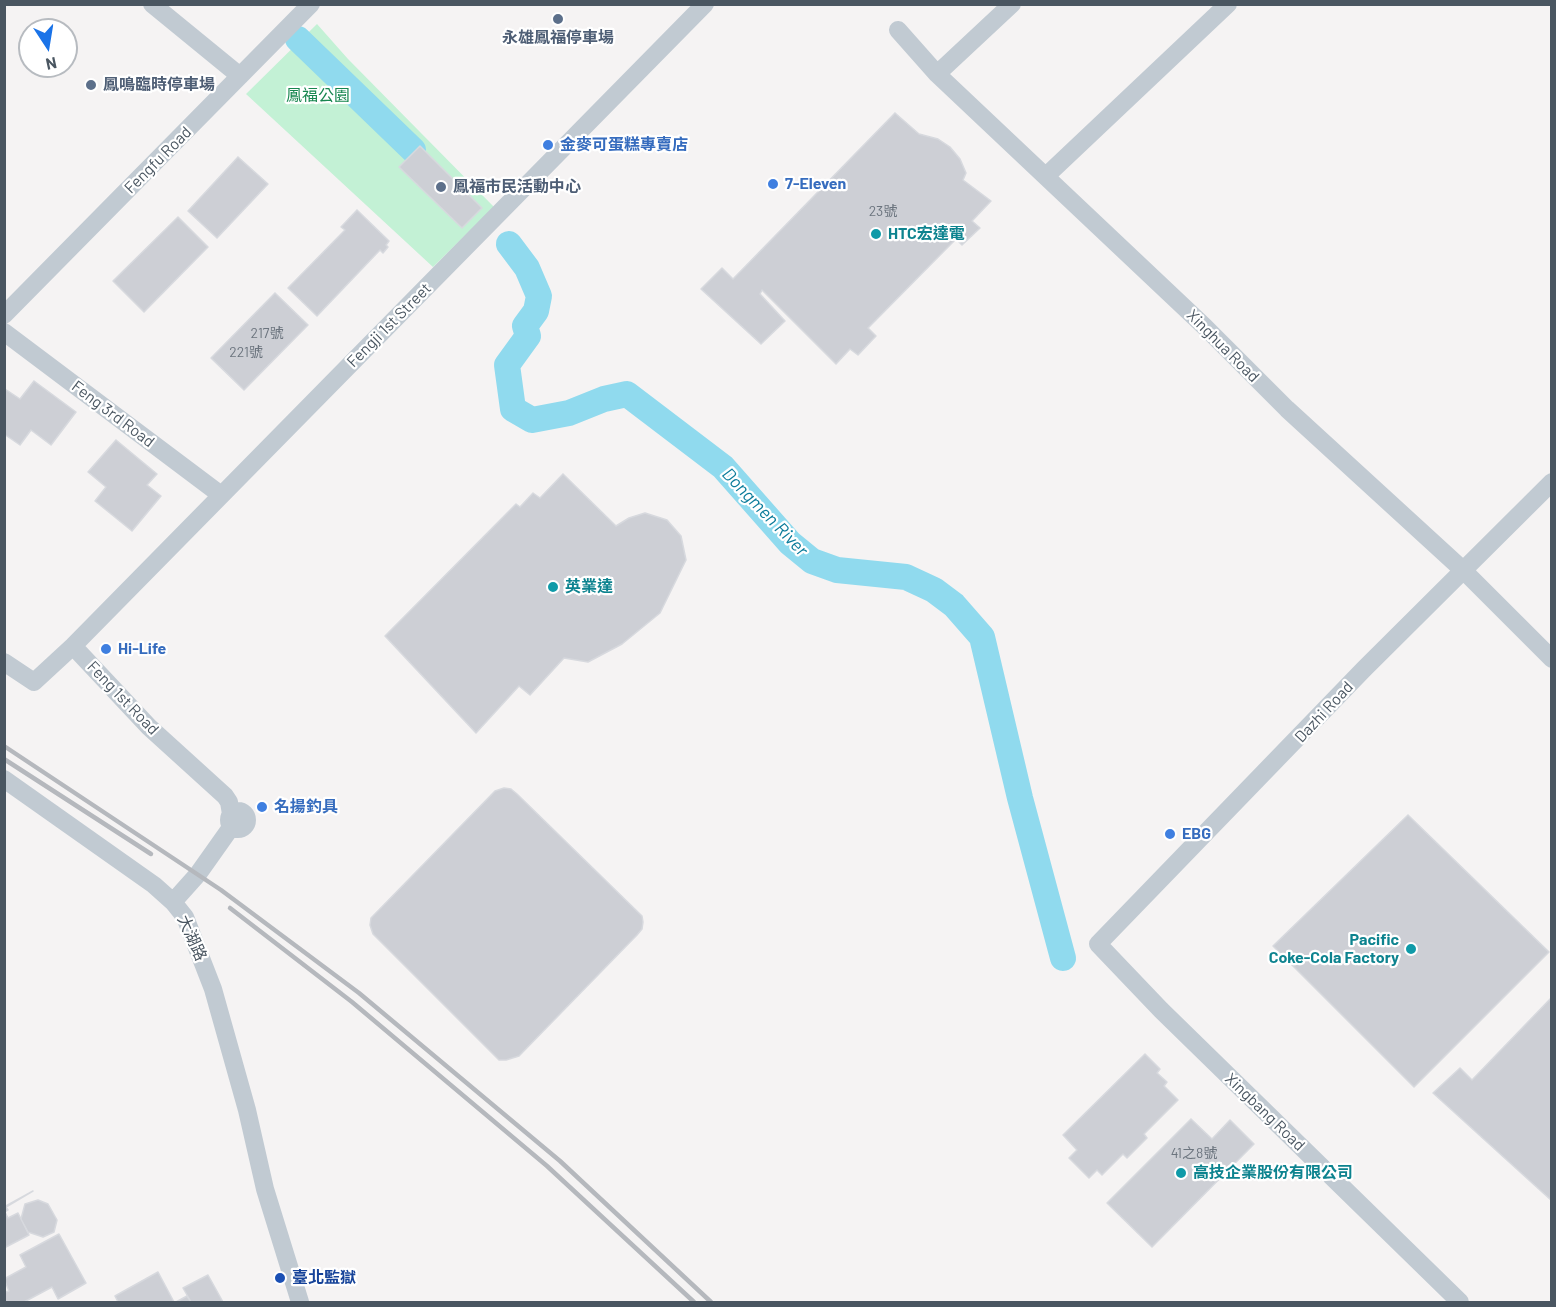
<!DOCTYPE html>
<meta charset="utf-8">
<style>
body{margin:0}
#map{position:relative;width:1556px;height:1307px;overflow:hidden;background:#f5f3f3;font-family:Barlow,sans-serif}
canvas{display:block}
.frame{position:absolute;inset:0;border:6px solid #4a5661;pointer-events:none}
.north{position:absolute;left:18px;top:18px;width:60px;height:60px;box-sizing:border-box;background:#fff;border:2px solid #b7bbc0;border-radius:50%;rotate:168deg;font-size:16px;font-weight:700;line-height:24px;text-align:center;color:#4a5661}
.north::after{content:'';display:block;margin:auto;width:21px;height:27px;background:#1a73e8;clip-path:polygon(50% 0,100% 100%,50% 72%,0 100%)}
</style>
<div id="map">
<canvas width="1556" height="1307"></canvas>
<div class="frame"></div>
<div class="north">N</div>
</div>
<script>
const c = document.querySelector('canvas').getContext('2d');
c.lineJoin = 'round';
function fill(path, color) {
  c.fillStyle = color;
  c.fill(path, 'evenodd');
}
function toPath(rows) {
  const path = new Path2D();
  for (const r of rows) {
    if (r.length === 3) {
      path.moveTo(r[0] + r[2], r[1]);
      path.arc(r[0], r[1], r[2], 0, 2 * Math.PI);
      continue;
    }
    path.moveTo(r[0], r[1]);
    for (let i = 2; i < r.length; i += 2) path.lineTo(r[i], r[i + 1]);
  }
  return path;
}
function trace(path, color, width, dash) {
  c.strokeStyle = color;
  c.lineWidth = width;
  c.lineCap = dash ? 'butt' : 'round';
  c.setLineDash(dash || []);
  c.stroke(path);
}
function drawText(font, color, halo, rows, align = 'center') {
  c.font = font + ' Barlow,"Noto Sans TC",sans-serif';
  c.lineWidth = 4.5;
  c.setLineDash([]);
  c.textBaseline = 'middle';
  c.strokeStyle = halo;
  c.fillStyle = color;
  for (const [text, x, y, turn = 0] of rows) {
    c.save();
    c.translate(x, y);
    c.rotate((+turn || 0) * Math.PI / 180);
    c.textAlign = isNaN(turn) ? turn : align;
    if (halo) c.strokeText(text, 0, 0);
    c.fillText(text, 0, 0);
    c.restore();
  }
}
fill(toPath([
 [317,24,348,59,494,207,433,267,246,94]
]), '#c3f1d5');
trace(toPath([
 [298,39,413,150],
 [509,244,527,268,539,296,536,311,525,326,528,336,507,365,513,409,532,420,569,413,604,399,627,394,723,467,790,543,812,561,837,570,906,577,934,590,954,605,982,637,1020,798,1063,958]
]), '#90daee', 26);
const building = toPath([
 [895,113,919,134,938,139,950,147,960,159,966,173,963,180,991,201,972,221,980,228,962,245,956,239,868,328,876,336,858,355,850,349,836,364,762,290,760,294,785,321,761,344,701,289,722,268,733,279,895,113],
 [420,146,482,208,462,228,399,167,420,146],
 [238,157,268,184,217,238,188,211,238,157],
 [357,210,389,241,386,245,388,247,383,253,380,250,317,316,288,288,345,230,341,227,357,210],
 [178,217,208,247,144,312,113,281,178,217],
 [275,293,308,325,244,390,211,358,275,293],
 [34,381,76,412,51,445,31,430,20,445,4,434,4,390,5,389,20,399,34,381],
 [116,440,157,474,147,485,161,496,132,531,95,501,106,487,88,472,116,440],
 [563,474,616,526,629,518,645,513,667,520,681,536,686,560,660,613,622,644,588,662,564,658,530,695,519,686,476,733,385,636,516,504,520,507,533,493,540,498,563,474],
 [504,788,511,789,517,794,642,916,643,922,642,929,637,935,519,1056,506,1060,499,1060,373,934,370,925,371,918,495,791,504,788],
 [1408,815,1549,952,1414,1087,1273,946,1408,815],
 [1552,997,1552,1201,1433,1093,1460,1068,1472,1080,1552,997],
 [1145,1054,1160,1069,1157,1073,1167,1082,1164,1086,1178,1100,1144,1134,1147,1138,1127,1158,1123,1154,1102,1175,1097,1170,1089,1178,1069,1158,1077,1150,1063,1135,1145,1054],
 [1191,1119,1212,1139,1230,1120,1254,1144,1152,1247,1107,1203,1191,1119],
 [33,1191,6,1207,8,1210,5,1212,8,1218,18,1213,29,1235,4,1248,4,1207,33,1191],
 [38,1200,48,1204,57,1220,54,1232,43,1237,28,1232,21,1219,25,1204,38,1200],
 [59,1234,86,1283,58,1299,52,1287,24,1302,4,1302,4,1291,5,1292,9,1291,4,1279,26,1267,20,1255,59,1234],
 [158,1272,174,1302,118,1302,115,1296,158,1272],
 [208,1275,223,1302,191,1302,183,1288,208,1275],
 [187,1296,191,1302,176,1302,187,1296]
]);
fill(building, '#cdcfd5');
trace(building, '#d7d9de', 1.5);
trace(toPath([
 [152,4,240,76],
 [898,30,937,74,1205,327,1287,409,1464,571,1552,659],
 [937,74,1012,4],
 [1046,176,1228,4],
 [4,315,311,4],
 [4,332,221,495],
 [73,646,149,727,225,796,229,802,231,814],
 [4,662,34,682,73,646,705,4],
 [4,779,154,885,173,902,185,917,213,989,247,1110,265,1189,300,1302],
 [238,820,9],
 [173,902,198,874,232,826],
 [1460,1302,1161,1010,1098,944,1364,669,1552,482]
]), '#c1cad2', 18);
trace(toPath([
 [4,746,221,890,359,993,560,1161,711,1302],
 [4,759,151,854],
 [230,908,352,1002,547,1166,694,1302]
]), '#b5b8bd', 4.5);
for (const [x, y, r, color] of [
 [558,19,6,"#5c6f8a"],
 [91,85,6,"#5c6f8a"],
 [548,145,6,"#3f7fe0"],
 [773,184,6,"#3f7fe0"],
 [441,187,6,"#5c6f8a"],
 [876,234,6,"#0f9aa8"],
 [553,587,6,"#0f9aa8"],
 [106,649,6,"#3f7fe0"],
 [262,807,6,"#3f7fe0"],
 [1170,834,6,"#3f7fe0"],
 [1411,949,6,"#0f9aa8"],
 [1181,1173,6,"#0f9aa8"],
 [280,1278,6,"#1a4fb4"]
]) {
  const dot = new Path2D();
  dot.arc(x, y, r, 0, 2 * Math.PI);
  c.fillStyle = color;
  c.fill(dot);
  trace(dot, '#fff', 2);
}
drawText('14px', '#6b747e', null, [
 ["23號",883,211],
 ["217號",267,333],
 ["221號",246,352],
 ["41之8號",1194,1153]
]);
drawText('bold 16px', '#4e5e75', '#fff', [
 ["永雄鳳福停車場",558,38,"center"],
 ["鳳鳴臨時停車場",103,85],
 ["鳳福市民活動中心",453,187]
], 'left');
drawText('16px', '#17864f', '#fff', [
 ["鳳福公園",318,96]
]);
drawText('bold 16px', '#366cbe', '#fff', [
 ["金麥可蛋糕專賣店",560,145],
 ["7-Eleven",785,184],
 ["Hi-Life",118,649],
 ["名揚釣具",274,807],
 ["EBG",1182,834]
], 'left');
drawText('16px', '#4a5661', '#fff', [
 ["Fengfu Road",158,160,-45],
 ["Fengji 1st Street",389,325,-45],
 ["Xinghua Road",1223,346,45],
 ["Feng 3rd Road",113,414,37],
 ["Feng 1st Road",123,698,46],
 ["Dazhi Road",1324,712,-47],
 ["大湖路",192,938,66],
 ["Xingbang Road",1265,1112,44]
]);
drawText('bold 16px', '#0d838f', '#fff', [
 ["HTC宏達電",888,234],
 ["英業達",565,587],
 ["Pacific",1399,940,"right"],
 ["Coke-Cola Factory",1399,958,"right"],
 ["高技企業股份有限公司",1193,1173]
], 'left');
drawText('bold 16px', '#164399', '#fff', [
 ["臺北監獄",292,1278]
], 'left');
drawText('italic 18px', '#0c7c9b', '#fff', [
 ["Dongmen River",765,512,46]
]);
</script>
